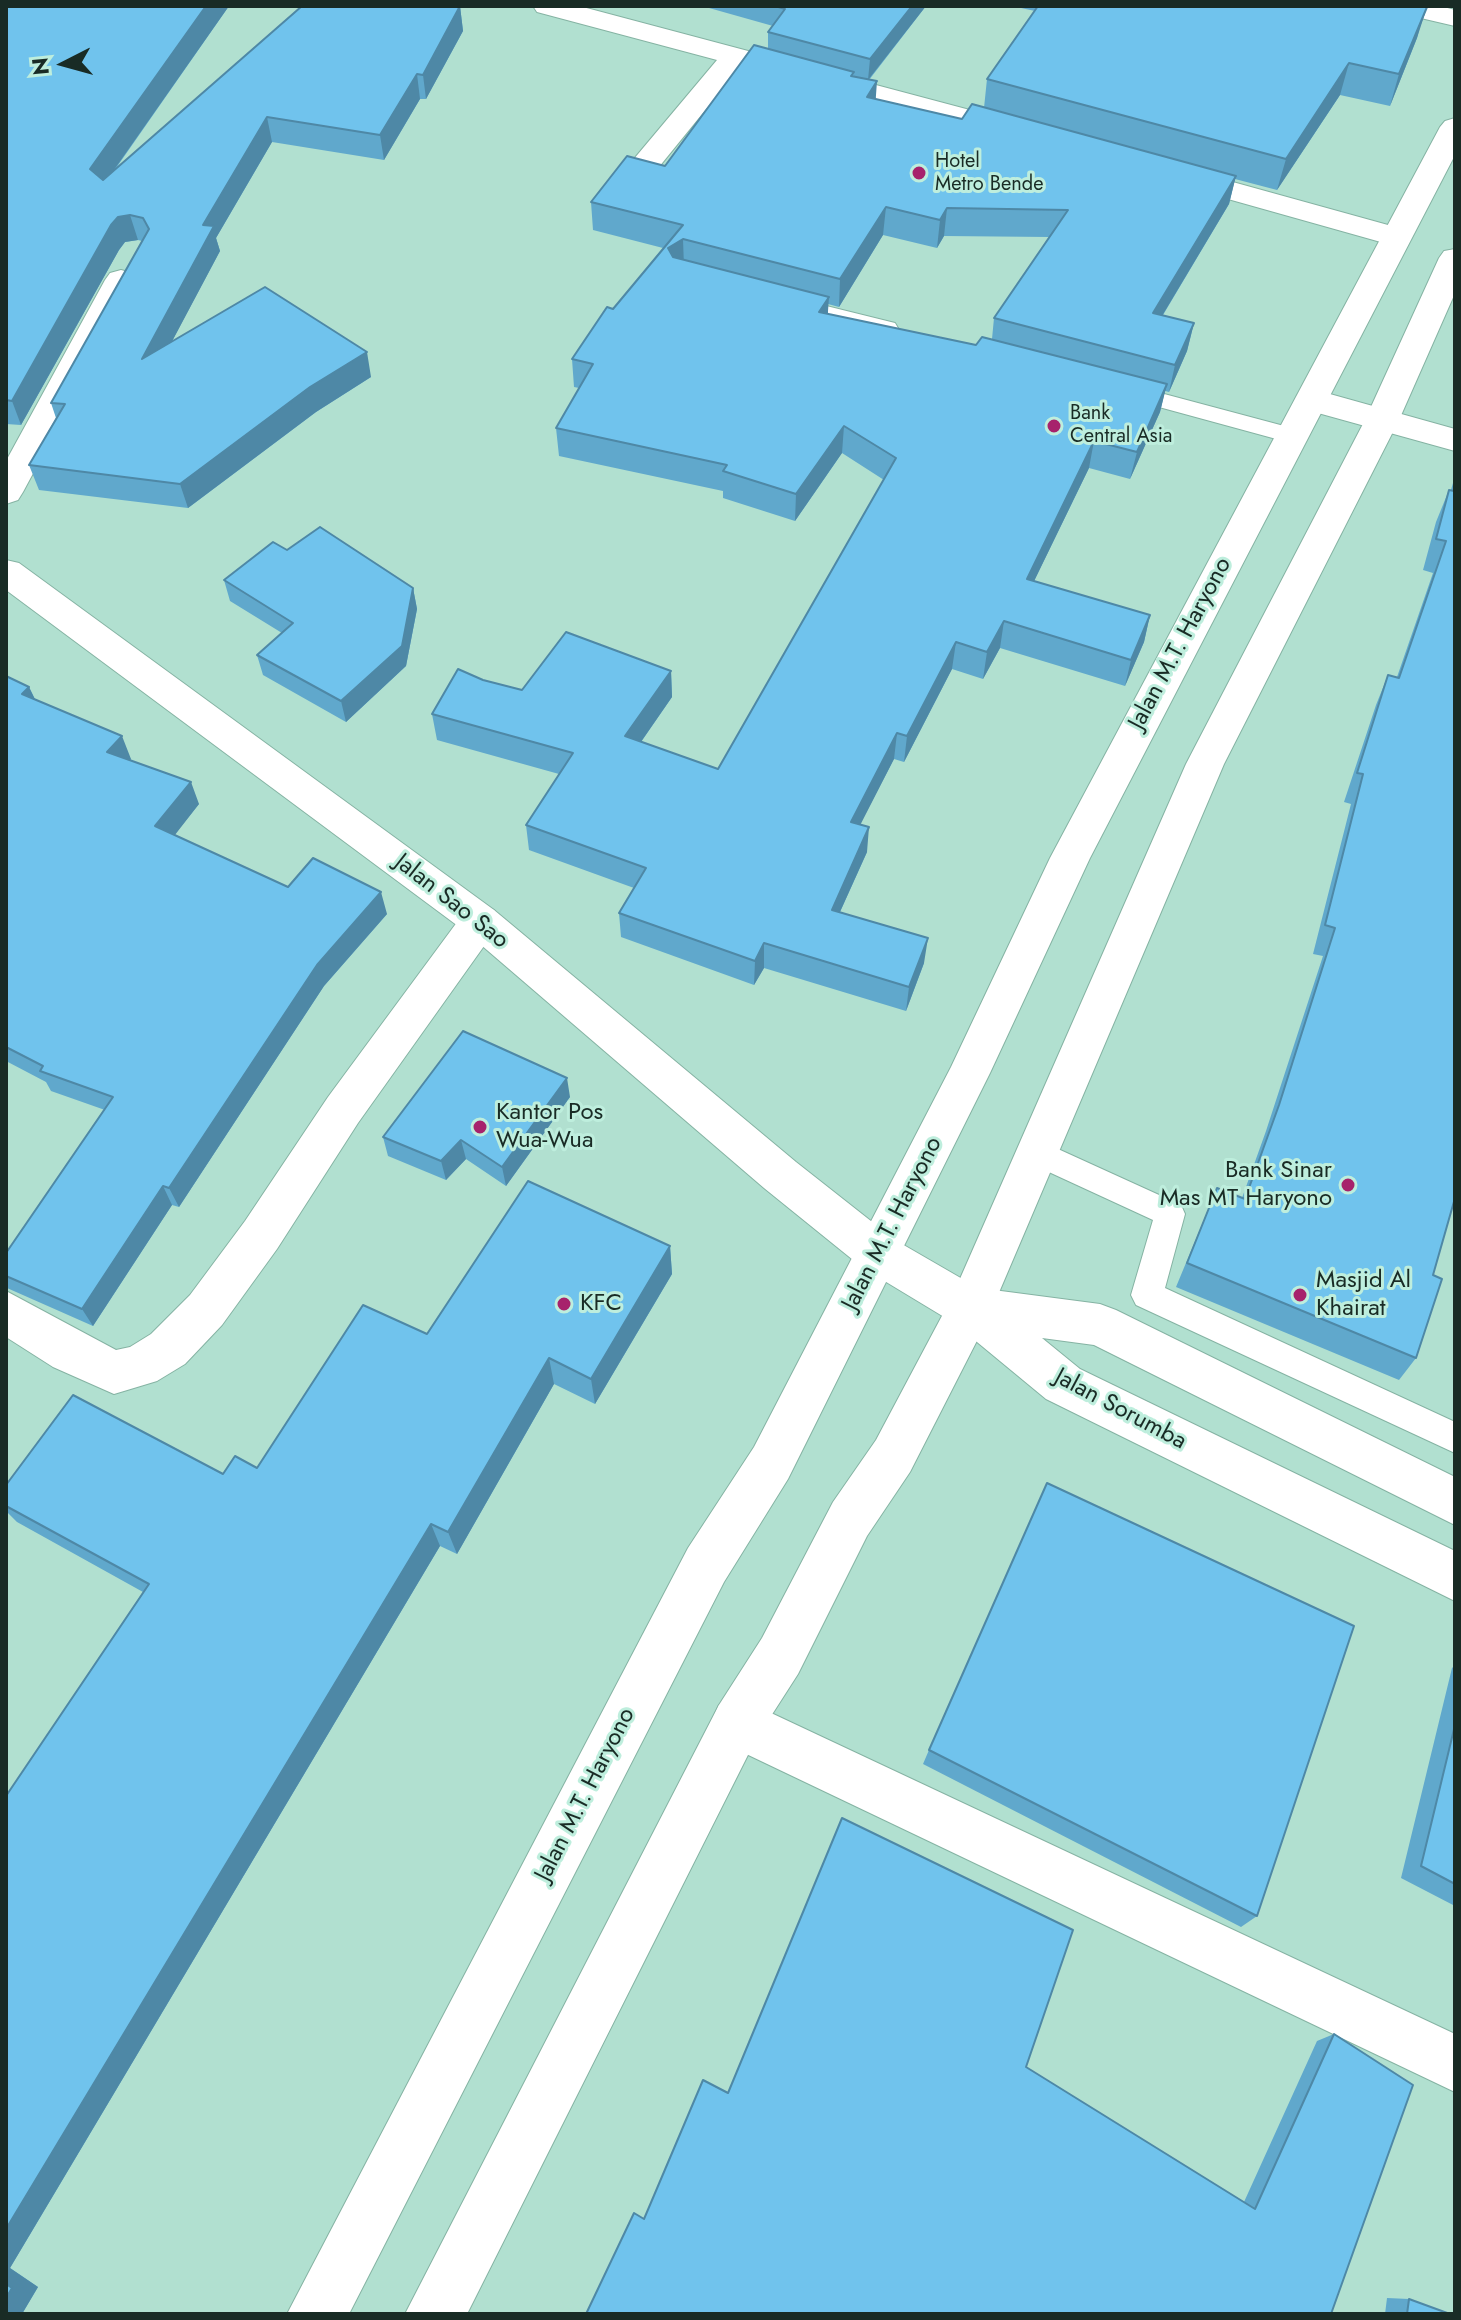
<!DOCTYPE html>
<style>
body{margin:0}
#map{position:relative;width:1461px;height:2320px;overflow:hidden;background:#b1e0d0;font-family:Jost,sans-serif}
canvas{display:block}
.frame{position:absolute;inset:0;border:8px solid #192b25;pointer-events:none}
.north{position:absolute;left:24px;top:24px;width:80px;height:80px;-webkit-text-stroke:6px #beeedd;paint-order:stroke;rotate:264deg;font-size:22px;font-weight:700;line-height:32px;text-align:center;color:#192b25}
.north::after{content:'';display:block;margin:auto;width:28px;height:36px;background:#192b25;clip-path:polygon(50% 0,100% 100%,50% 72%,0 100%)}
</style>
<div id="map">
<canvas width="1461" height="2320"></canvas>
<div class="frame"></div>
<div class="north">N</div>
</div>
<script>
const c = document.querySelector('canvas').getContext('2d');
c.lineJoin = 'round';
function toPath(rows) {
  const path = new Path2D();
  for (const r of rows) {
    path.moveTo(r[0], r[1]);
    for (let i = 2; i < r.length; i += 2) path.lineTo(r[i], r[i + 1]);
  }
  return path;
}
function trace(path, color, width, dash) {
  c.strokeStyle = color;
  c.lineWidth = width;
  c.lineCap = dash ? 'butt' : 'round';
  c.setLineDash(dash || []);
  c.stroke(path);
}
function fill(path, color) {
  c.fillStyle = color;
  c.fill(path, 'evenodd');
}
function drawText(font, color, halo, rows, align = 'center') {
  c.font = font + ' Jost,sans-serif';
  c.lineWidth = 6;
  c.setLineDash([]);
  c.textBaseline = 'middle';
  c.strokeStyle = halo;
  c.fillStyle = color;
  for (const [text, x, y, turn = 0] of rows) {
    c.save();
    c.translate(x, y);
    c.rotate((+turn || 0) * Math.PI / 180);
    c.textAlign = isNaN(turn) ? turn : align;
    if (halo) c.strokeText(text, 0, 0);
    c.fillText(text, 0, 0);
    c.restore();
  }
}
const lane = toPath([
 [790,297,895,323,898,328,895,333,887,335,782,309,779,304,782,299,790,297],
 [1123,383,1299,430,1302,435,1299,440,1291,443,1115,395,1112,390,1115,385,1123,383],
 [1036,1139,1181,1205,1185,1214,1165,1288,1455,1422,1455,1453,1136,1305,1131,1295,1153,1220,1025,1161,1021,1152,1025,1143,1036,1139]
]);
const street = toPath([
 [533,6,579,6,1030,126,1035,132,1030,138,1020,141,741,66,650,178,639,181,628,178,624,172,628,166,717,60,537,12,533,6],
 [1391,6,1440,6,1455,10,1455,26,1395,12,1391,6],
 [1175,166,1406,230,1410,237,1406,244,1395,246,1164,181,1160,175,1164,169,1175,166],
 [121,270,132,273,137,280,23,492,18,500,6,504,6,461,105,280,110,273,121,270],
 [1312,389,1455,429,1455,451,1300,408,1295,400,1300,392,1312,389],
 [480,905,494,910,500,921,494,932,358,1123,277,1249,222,1325,185,1364,157,1381,114,1394,53,1367,6,1337,6,1291,116,1350,130,1347,151,1334,190,1295,245,1221,328,1097,466,910,480,905],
 [737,1697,1455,2034,1455,2092,719,1741,711,1723,719,1705,737,1697]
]);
const secondary = toPath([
 [6,560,19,563,494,910,796,1162,895,1240,978,1288,1100,1304,1116,1310,1455,1477,1455,1525,1094,1345,1042,1338,1080,1369,1455,1551,1455,1601,1046,1399,954,1323,863,1268,764,1188,466,932,6,590,6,560]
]);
const highway = toPath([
 [1455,118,1455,155,1090,858,990,1073,788,1479,724,1582,349,2314,287,2314,688,1548,754,1447,951,1067,1050,858,1440,127,1445,121,1455,118],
 [1455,249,1455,293,1399,420,1224,764,986,1323,910,1472,867,1536,798,1674,755,1741,467,2314,405,2314,719,1705,762,1638,833,1502,876,1440,952,1297,1186,764,1365,420,1439,258,1444,251,1455,249]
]);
trace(lane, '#85b3a3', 2);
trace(street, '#85b3a3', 2);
trace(secondary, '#85b3a3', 2);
trace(highway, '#85b3a3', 2);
fill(lane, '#fff');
fill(street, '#fff');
fill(secondary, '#fff');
fill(highway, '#fff');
fill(toPath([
 [6,6,229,6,114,171,460,6,463,31,426,99,420,99,384,160,272,142,216,238,220,251,172,341,371,377,316,412,188,508,39,490,29,465,56,418,51,403,142,241,138,240,125,242,119,250,21,425,6,424],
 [702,6,926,6,869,80,876,99,962,119,984,108,987,79,1035,11,1012,6,1425,6,1417,38,1390,106,1340,95,1277,190,1235,179,1229,204,1163,315,1194,323,1187,351,1169,392,1165,391,1160,412,1130,479,1089,468,1034,581,1150,615,1144,642,1125,686,1000,648,983,679,952,669,904,762,894,759,860,824,867,852,840,912,924,963,906,1011,764,968,754,985,621,937,619,913,634,888,529,850,526,825,559,774,437,740,432,714,483,680,522,690,671,671,672,697,641,742,718,769,884,480,842,453,795,521,723,498,723,491,559,456,556,428,579,388,574,387,572,359,663,248,593,230,591,202,665,166,768,49,768,32,773,26],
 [883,235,937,248,944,236,1049,237,994,318,992,339,976,345,828,314,828,304,839,307],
 [1455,476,1455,1198,1433,1275,1416,1358,1399,1380,1176,1287,1217,1188,1242,1198,1266,1131,1323,956,1313,954,1351,804,1344,802,1376,705,1388,675,1397,677,1433,573,1423,570,1436,522,1449,490,1451,490],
 [224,580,413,588,417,609,406,666,346,722,263,675,257,655,282,633,230,601],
 [6,676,29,687,35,699,131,759,130,760,199,804,174,835,288,887,387,914,324,986,179,1207,172,1205,93,1326,7,1288,6,1287,6,1253,105,1110,51,1091,46,1082,6,1061],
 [570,1097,506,1186,466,1159,446,1180,388,1156,383,1137],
 [670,1246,672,1274,595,1404,554,1384,457,1554,440,1546,10,2268,38,2287,22,2314,6,2314,6,1796,143,1592,17,1522,6,1511,6,1485,223,1474,257,1468,427,1334],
 [1455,1665,1455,1906,1401,1878,1452,1668],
 [929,1750,1257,1916,1241,1927,923,1764],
 [1334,2034,1331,2314,644,2219,1026,2067,1244,2202,1317,2041],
 [1387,2298,1409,2299,1450,2314,1385,2314]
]), '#60a8cc');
fill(toPath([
 [206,6,229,6,97,194,90,169],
 [460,6,463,31,426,99,423,75],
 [912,6,926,6,868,80,870,59],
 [1427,7,1417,38,1390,106,1399,74],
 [1349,63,1340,95,1277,190,1286,159],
 [417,74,420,99,384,160,380,135],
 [877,81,875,109,867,97],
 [267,117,272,142,216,238,220,251,150,383,142,359,203,225],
 [1236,176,1229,204,1147,341,1153,313],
 [886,207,883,235,839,307,840,279],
 [947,208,944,236,937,248,940,220],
 [130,215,138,240,125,242,119,250,21,425,12,401,111,225,118,217],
 [683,239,684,267,669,276,668,248],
 [829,297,827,325,819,312],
 [1194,323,1187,351,1169,392,1175,365],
 [367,352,371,377,316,412,188,508,180,484,310,387],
 [1167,384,1160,412,1130,479,1137,452],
 [844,426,842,453,795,521,796,494],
 [1094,441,1089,468,1022,606,1027,579],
 [413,588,417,609,406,666,346,722,341,701],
 [1150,615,1144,642,1125,686,1131,660],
 [1004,621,1000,648,983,679,987,652],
 [956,642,952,669,904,762,907,736],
 [671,671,672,697,627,762,625,736],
 [29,687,40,710,22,694],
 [897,733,894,759,849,847,851,822],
 [122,736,131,759,117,775,107,752],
 [191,782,199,804,164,849,155,826],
 [869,827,867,852,830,934,832,910],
 [381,892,387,914,324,986,179,1207,169,1188,317,965],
 [928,938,924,963,906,1011,909,987],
 [764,943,764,968,754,985,755,961],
 [567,1078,570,1097,506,1186,502,1167],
 [461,1140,466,1159,446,1180,441,1161],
 [163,1186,172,1205,93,1326,82,1309],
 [670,1246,672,1274,595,1404,591,1379],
 [549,1358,554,1384,457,1554,448,1532],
 [431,1524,440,1546,10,2268,38,2287,22,2314,6,2314,6,2229]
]), '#4e88a6');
const building = toPath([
 [6,6,206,6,90,169,103,180,302,6,460,6,423,75,417,74,380,135,267,117,203,225,214,226,142,359,265,287,367,352,310,387,180,484,29,465,65,404,51,403,149,229,143,218,130,215,118,217,111,225,12,401,6,400,6,6],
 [775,6,912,6,870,59,768,32,785,9,775,6],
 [1038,6,1425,6,1427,7,1399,74,1349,63,1286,159,987,79,1038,6],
 [754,45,854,72,851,76,877,81,867,97,962,119,972,104,1236,176,1153,313,1194,323,1175,365,994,318,1068,210,947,208,940,220,886,207,840,279,683,239,668,248,673,257,829,297,819,312,976,345,982,337,1167,384,1137,452,1094,441,1027,579,1150,615,1131,660,1004,621,987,652,956,642,907,736,897,733,851,822,869,827,832,910,928,938,909,987,764,943,755,961,619,913,646,868,526,825,573,753,432,714,458,669,483,680,522,690,566,632,671,671,625,736,718,769,896,458,844,426,796,494,723,471,727,465,556,428,593,364,572,359,607,307,613,309,683,225,591,202,627,156,665,166,754,45],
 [1455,487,1455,1198,1433,1275,1442,1279,1416,1358,1187,1263,1217,1188,1245,1199,1279,1105,1335,928,1325,925,1363,774,1357,773,1388,675,1399,678,1446,541,1436,539,1449,490,1454,491,1455,487],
 [320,527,413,588,402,646,341,701,257,655,293,623,224,580,273,542,287,550,320,527],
 [6,676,29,687,22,694,122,736,107,752,191,782,155,826,288,887,313,858,381,892,317,965,169,1188,163,1186,82,1309,6,1276,6,1253,113,1097,40,1071,43,1066,6,1047,6,676],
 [463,1031,567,1078,502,1167,461,1140,441,1161,383,1137,463,1031],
 [528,1181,670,1246,591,1379,549,1358,448,1532,431,1524,6,2229,6,1796,149,1584,6,1506,6,1485,73,1395,223,1474,235,1456,257,1468,363,1305,427,1334,528,1181],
 [1047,1483,1354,1626,1257,1916,929,1750,1047,1483],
 [1455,1725,1455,1884,1421,1866,1455,1725],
 [842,1818,1073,1930,1026,2067,1255,2209,1334,2034,1413,2085,1331,2314,586,2314,634,2213,644,2219,703,2080,728,2093,842,1818],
 [6,2284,12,2288,6,2298,6,2284],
 [1409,2299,1450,2314,1407,2314,1409,2299]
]);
fill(building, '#70c3ed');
trace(building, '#4e88a6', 2);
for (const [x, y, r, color] of [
 [919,173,8,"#a7226c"],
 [1054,426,8,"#a7226c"],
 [480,1127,8,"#a7226c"],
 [1348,1185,8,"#a7226c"],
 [1300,1295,8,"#a7226c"],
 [564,1304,8,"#a7226c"]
]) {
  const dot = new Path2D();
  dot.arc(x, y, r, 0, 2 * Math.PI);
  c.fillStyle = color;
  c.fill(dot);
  trace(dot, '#beeedd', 3);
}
drawText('20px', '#192b25', '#beeedd', [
 ["Hotel",935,162],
 ["Metro Bende",935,185],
 ["Bank",1070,414],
 ["Central Asia",1070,437]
], 'left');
drawText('24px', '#192b25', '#beeedd', [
 ["Jalan M.T. Haryono",1181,644,-62],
 ["Jalan Sao Sao",451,902,38],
 ["Jalan M.T. Haryono",893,1224,-63],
 ["Jalan Sorumba",1120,1410,28],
 ["Jalan M.T. Haryono",586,1795,-63]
]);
drawText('24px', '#192b25', '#beeedd', [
 ["Kantor Pos",496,1113],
 ["Wua-Wua",496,1141],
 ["Bank Sinar",1332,1171,"right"],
 ["Mas MT Haryono",1332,1199,"right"],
 ["Masjid Al",1316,1281],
 ["Khairat",1316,1309],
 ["KFC",580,1304]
], 'left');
</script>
